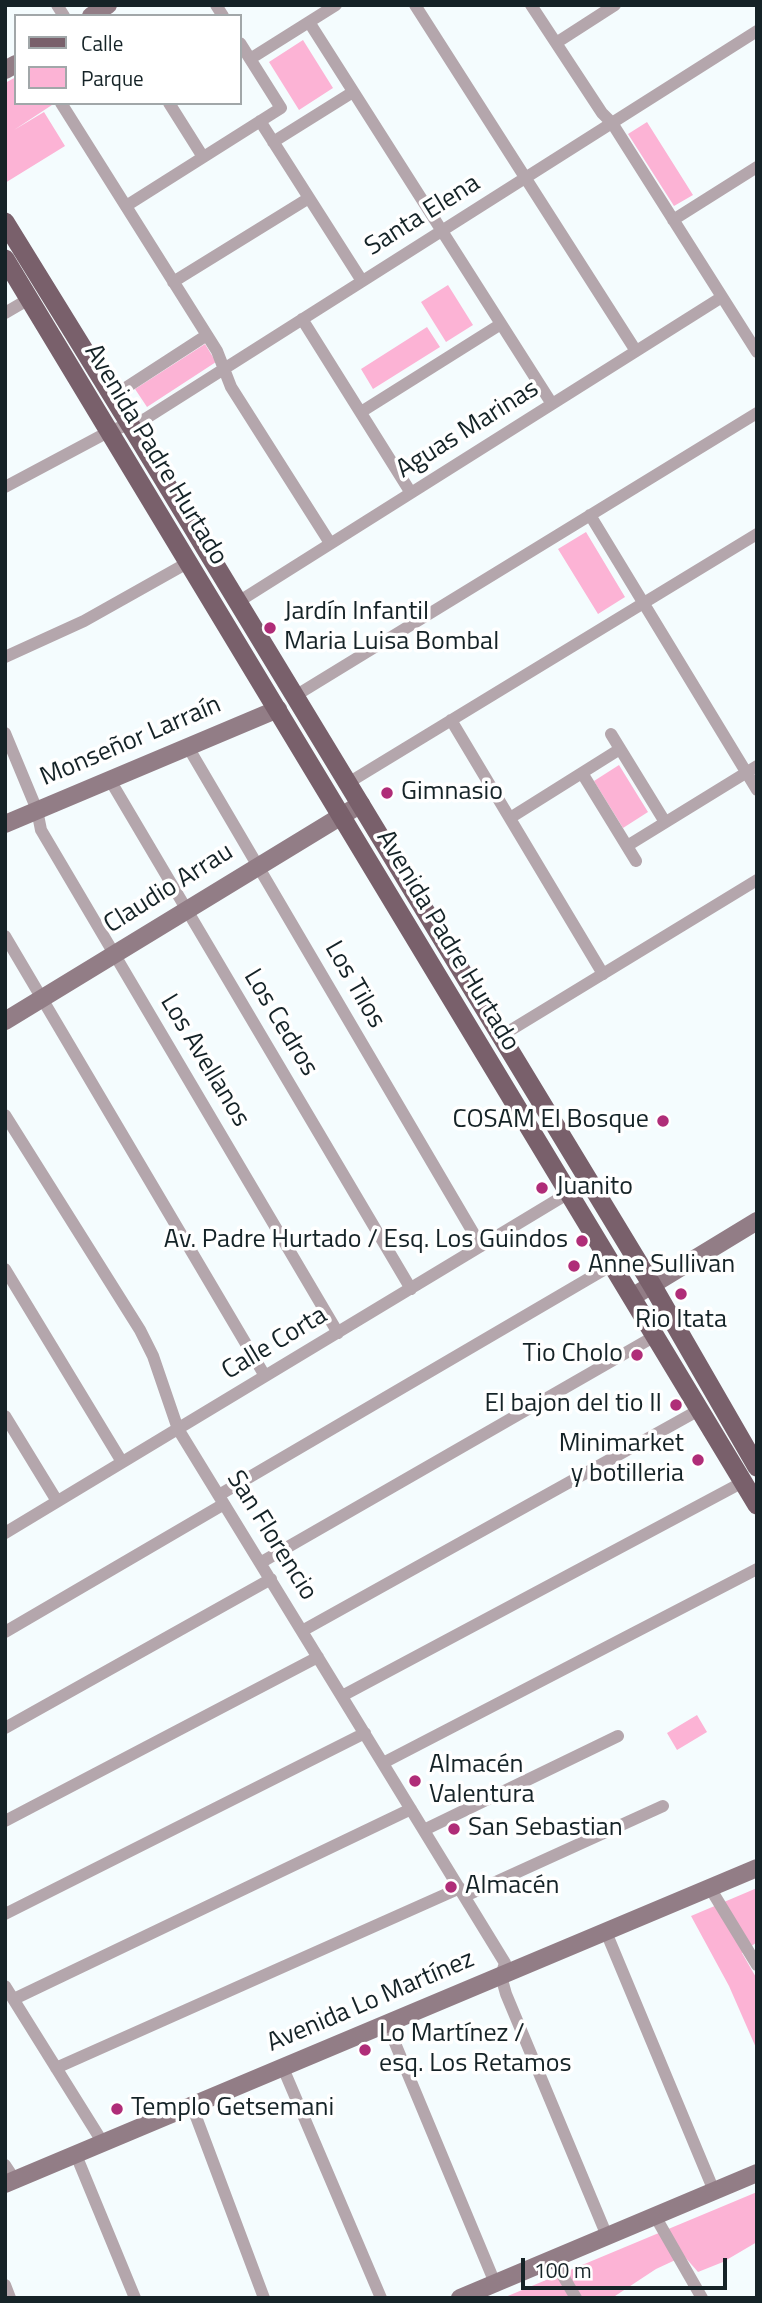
<!DOCTYPE html>
<meta charset="utf-8">
<style>
body{margin:0}
#map{position:relative;width:762px;height:2303px;overflow:hidden;background:#f4fcfe;font-family:"Titillium Web",sans-serif}
canvas{display:block}
.frame{position:absolute;inset:0;border:7px solid #152327;pointer-events:none}
.legend{position:absolute;left:14px;top:14px;width:228px;height:91px;box-sizing:border-box;background:#fff;border:2px solid #a1a7a9;margin:0;padding:9px 12px;list-style:none;font-size:21px;color:#152327}
.legend li{display:flex;align-items:center;gap:14px;height:35px}
.legend b{width:35px;border:2px solid #a1a7a9}
.scale{position:absolute;left:521px;top:2258px;width:206px;height:32px;box-sizing:border-box;border:4px solid #152327;border-top:0;padding-left:9px;font-size:21px;line-height:24px;white-space:nowrap;color:#152327;-webkit-text-stroke:5px #fff;paint-order:stroke}
</style>
<div id="map">
<canvas width="762" height="2303"></canvas>
<div class="frame"></div>
<ul class="legend">
<li><b style="height:9px;background:#79606b"></b>Calle</li>
<li><b style="height:19px;background:#fcb3d5"></b>Parque</li>
</ul>
<div class="scale">100 m</div>
</div>
<script>
const c = document.querySelector('canvas').getContext('2d');
c.lineJoin = 'round';
function fill(path, color) {
  c.fillStyle = color;
  c.fill(path, 'evenodd');
}
function toPath(rows) {
  const path = new Path2D();
  for (const r of rows) {
    path.moveTo(r[0], r[1]);
    for (let i = 2; i < r.length; i += 2) path.lineTo(r[i], r[i + 1]);
  }
  return path;
}
function trace(path, color, width, dash) {
  c.strokeStyle = color;
  c.lineWidth = width;
  c.lineCap = dash ? 'butt' : 'round';
  c.setLineDash(dash || []);
  c.stroke(path);
}
function drawText(font, color, halo, rows, align = 'center') {
  c.font = font + ' "Titillium Web",sans-serif';
  c.lineWidth = 7;
  c.setLineDash([]);
  c.textBaseline = 'middle';
  c.strokeStyle = halo;
  c.fillStyle = color;
  for (const [text, x, y, turn = 0] of rows) {
    c.save();
    c.translate(x, y);
    c.rotate((+turn || 0) * Math.PI / 180);
    c.textAlign = isNaN(turn) ? turn : align;
    if (halo) c.strokeText(text, 0, 0);
    c.fillText(text, 0, 0);
    c.restore();
  }
}
fill(toPath([
 [303,40,333,88,299,110,269,62],
 [16,77,16,103,55,103,14,130,44,112,65,146,5,183,5,83],
 [647,122,693,195,674,206,628,134],
 [448,285,473,325,446,342,421,302],
 [427,327,440,347,373,389,361,369],
 [205,344,216,362,147,407,135,389],
 [586,532,625,597,598,614,558,549],
 [619,765,648,812,623,828,594,781],
 [697,1715,707,1732,677,1750,667,1733],
 [757,1888,757,1942,742,1953,757,1979,757,2050,729,1986,691,1916],
 [757,2192,757,2242,723,2262,698,2272,684,2256,656,2269,612,2298,503,2298]
]), '#fcb3d5');
trace(toPath([
 [57,5,64,16],
 [216,5,223,16],
 [415,5,636,351],
 [531,5,602,113,612,123,757,352],
 [309,22,552,404],
 [556,43,615,5],
 [250,59,336,5],
 [61,103,217,351,231,387,330,543],
 [169,103,203,157],
 [260,121,362,281],
 [273,142,353,92],
 [126,206,281,108,240,43],
 [673,220,757,167],
 [173,282,309,198],
 [5,313,29,299],
 [302,319,411,493],
 [113,396,207,335],
 [361,412,501,324],
 [5,487,110,431,145,419,757,31],
 [590,515,757,790],
 [238,602,722,297],
 [5,657,84,621,189,562],
 [295,696,757,413],
 [451,720,603,974],
 [5,733,37,810,41,830,338,1333],
 [611,734,665,822],
 [188,747,481,1246],
 [582,773,636,861],
 [110,780,411,1289],
 [348,783,757,534],
 [510,818,620,749],
 [627,846,757,766],
 [5,936,265,1376],
 [501,1036,757,880],
 [5,1115,140,1330,153,1356,178,1429,505,1963,501,1976,506,1994,607,2236],
 [5,1269,122,1462],
 [5,1416,57,1501],
 [219,1495,612,1265],
 [5,1533,567,1194],
 [260,1563,655,1336],
 [302,1631,699,1410],
 [5,1632,224,1504],
 [342,1696,743,1482],
 [5,1728,271,1579],
 [383,1763,757,1569],
 [5,1821,318,1657],
 [424,1830,618,1736],
 [710,1888,757,1965],
 [465,1896,663,1806],
 [5,1914,365,1733],
 [606,1932,714,2191],
 [5,1986,103,2143],
 [14,1999,411,1809],
 [387,2024,495,2283],
 [56,2068,460,1888],
 [283,2068,381,2298],
 [192,2106,264,2298],
 [76,2155,135,2298],
 [5,2165,15,2180],
 [655,2216,702,2298],
 [553,2259,576,2298],
 [5,2285,10,2298]
]), '#b4a6ac', 12);
trace(toPath([
 [91,16,108,5],
 [5,70,16,64],
 [5,824,278,709],
 [5,1021,361,804],
 [632,1297,757,1221],
 [5,2184,757,1868],
 [460,2298,757,2173]
]), '#927d86', 18);
trace(toPath([
 [5,222,142,444,652,1285,757,1467],
 [5,259,757,1505]
]), '#79606b', 19);
for (const [x, y, r, color] of [
 [270,628,7,"#af2d78"],
 [387,793,7,"#af2d78"],
 [663,1121,7,"#af2d78"],
 [542,1188,7,"#af2d78"],
 [582,1241,7,"#af2d78"],
 [574,1266,7,"#af2d78"],
 [681,1294,7,"#af2d78"],
 [637,1355,7,"#af2d78"],
 [676,1405,7,"#af2d78"],
 [698,1460,7,"#af2d78"],
 [415,1781,7,"#af2d78"],
 [454,1829,7,"#af2d78"],
 [451,1887,7,"#af2d78"],
 [365,2050,7,"#af2d78"],
 [117,2109,7,"#af2d78"]
]) {
  const dot = new Path2D();
  dot.arc(x, y, r, 0, 2 * Math.PI);
  c.fillStyle = color;
  c.fill(dot);
  trace(dot, '#fff', 2.5);
}
drawText('26px', '#152327', '#fff', [
 ["Santa Elena",423,216,-32],
 ["Aguas Marinas",468,430,-32],
 ["Avenida Padre Hurtado",155,455,59],
 ["Monseñor Larraín",131,742,-23],
 ["Claudio Arrau",169,889,-32],
 ["Avenida Padre Hurtado",447,941,59],
 ["Los Tilos",354,985,60],
 ["Los Cedros",280,1023,59],
 ["Los Avellanos",204,1061,59],
 ["Calle Corta",275,1344,-31],
 ["San Florencio",271,1536,58],
 ["Avenida Lo Martínez",371,2002,-23]
]);
drawText('26px', '#152327', '#fff', [
 ["Jardín Infantil",284,613],
 ["Maria Luisa Bombal",284,643],
 ["Gimnasio",401,793],
 ["COSAM El Bosque",649,1121,"right"],
 ["Juanito",556,1188],
 ["Av. Padre Hurtado / Esq. Los Guindos",568,1241,"right"],
 ["Anne Sullivan",588,1266],
 ["Rio Itata",681,1321,"center"],
 ["Tio Cholo",623,1355,"right"],
 ["El bajon del tio II",662,1405,"right"],
 ["Minimarket",684,1445,"right"],
 ["y botilleria",684,1475,"right"],
 ["Almacén",429,1766],
 ["Valentura",429,1796],
 ["San Sebastian",468,1829],
 ["Almacén",465,1887],
 ["Lo Martínez /",379,2035],
 ["esq. Los Retamos",379,2065],
 ["Templo Getsemani",131,2109]
], 'left');
</script>
